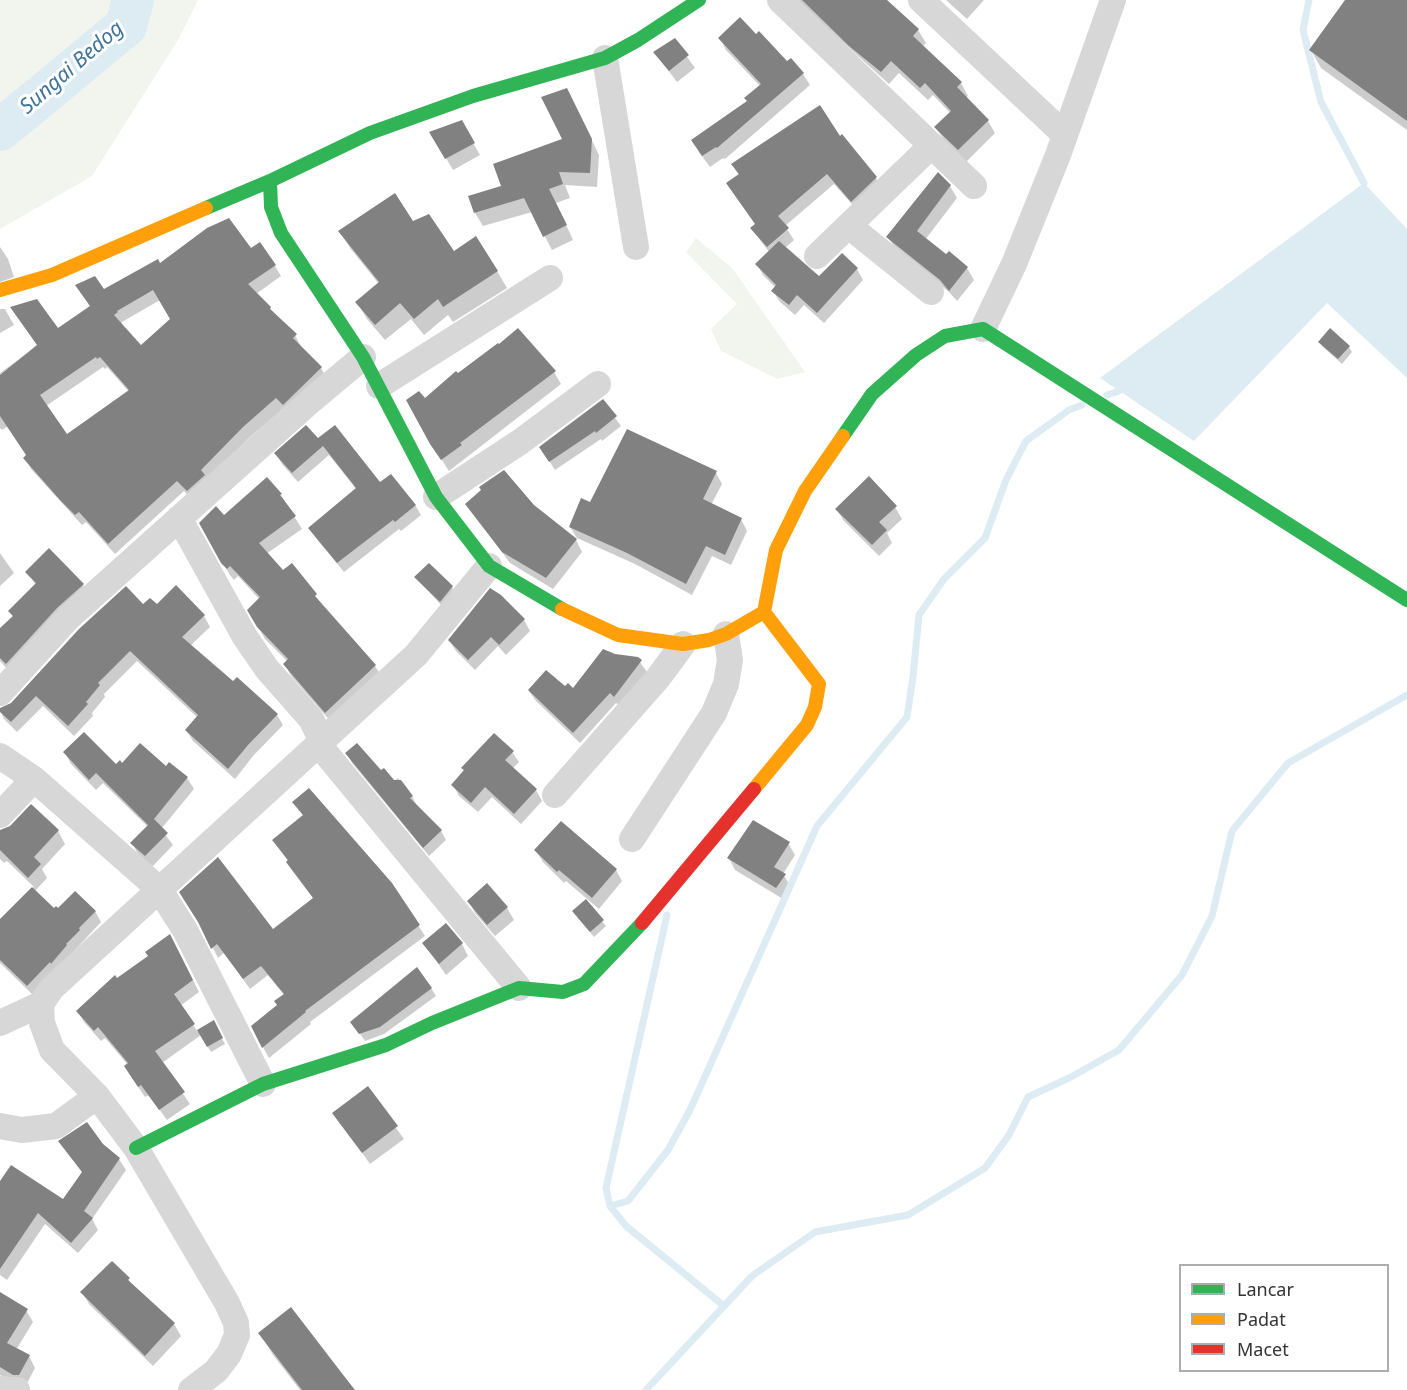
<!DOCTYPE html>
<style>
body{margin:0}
#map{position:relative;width:1407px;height:1390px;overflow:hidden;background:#fff;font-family:"Noto Sans",sans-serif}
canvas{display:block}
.legend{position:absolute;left:1179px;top:1264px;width:210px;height:108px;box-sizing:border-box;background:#fff;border:2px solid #adadad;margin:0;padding:8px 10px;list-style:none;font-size:18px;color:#333}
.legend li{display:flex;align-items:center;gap:12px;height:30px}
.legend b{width:30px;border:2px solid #adadad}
</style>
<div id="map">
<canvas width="1407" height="1390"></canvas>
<ul class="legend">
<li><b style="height:8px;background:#30b455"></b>Lancar</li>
<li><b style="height:8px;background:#ff9f0a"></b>Padat</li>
<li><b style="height:8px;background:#e5322d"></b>Macet</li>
</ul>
</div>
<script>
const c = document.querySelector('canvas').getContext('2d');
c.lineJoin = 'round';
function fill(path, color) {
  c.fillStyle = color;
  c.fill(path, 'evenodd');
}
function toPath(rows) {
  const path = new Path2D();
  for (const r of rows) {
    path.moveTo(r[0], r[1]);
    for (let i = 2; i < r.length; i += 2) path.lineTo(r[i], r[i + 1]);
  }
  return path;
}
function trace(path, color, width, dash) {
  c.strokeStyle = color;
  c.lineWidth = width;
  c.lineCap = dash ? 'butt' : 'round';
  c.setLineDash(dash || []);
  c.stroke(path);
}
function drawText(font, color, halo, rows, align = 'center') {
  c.font = font + ' "Noto Sans",sans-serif';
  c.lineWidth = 6;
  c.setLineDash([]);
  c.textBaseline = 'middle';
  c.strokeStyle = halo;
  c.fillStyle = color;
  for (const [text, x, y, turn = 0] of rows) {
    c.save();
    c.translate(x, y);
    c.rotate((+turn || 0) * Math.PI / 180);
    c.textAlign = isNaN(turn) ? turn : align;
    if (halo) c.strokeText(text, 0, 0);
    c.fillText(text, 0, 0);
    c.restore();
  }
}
fill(toPath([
 [0,0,198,0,178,40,92,176,0,229],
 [696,238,732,268,805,372,777,379,721,351,711,329,737,304,686,252]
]), '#f1f5ed');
fill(toPath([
 [1364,183,1407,229,1407,378,1327,303,1194,441,1100,378]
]), '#ddebf3');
fill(toPath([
 [796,0,883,0,918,30,926,43,922,47,961,83,968,96,966,98,988,121,995,133,966,162,944,140,936,128,951,114,933,95,928,100,899,73,889,84],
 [946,0,984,0,967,19],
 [1368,0,1407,0,1407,130,1321,68,1311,50],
 [720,38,787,63,803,74,810,85,725,159,723,158,710,167,699,152,748,101,760,86,726,50],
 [675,40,695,68,677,82,655,53],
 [574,104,599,155,597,187,565,185,570,198,556,203,573,240,552,250,532,212,483,226,475,213,503,187,564,140],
 [461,122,480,155,453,170,431,132],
 [840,138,876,178,882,189,859,212,834,184,785,226,794,240,785,248,819,278,857,269,863,280,824,323,804,305,795,315,780,302,773,291,776,288,763,275,757,264,769,252,752,229,756,225,739,176,733,165],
 [938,174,950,186,957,198,925,240,946,256,967,268,974,280,957,301,949,292,895,248,888,237],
 [412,223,454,253,497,271,507,288,453,322,448,315,424,335,411,319,385,340,367,319,357,302,379,284,350,248,340,231],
 [0,247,8,259,14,277,0,282],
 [251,250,275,266,281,276,256,294,295,335,301,347,321,368,327,379,283,409,249,438,207,481,194,501,184,491,115,554,86,522,82,525,31,469,25,458,28,456,8,426,2,430,0,428,0,373,91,307,77,286,104,291,160,265],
 [160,300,172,319,141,347,121,325,122,322],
 [103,367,105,369,107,367,129,392,67,437,46,406],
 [0,309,5,309,14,325,0,333],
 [1320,342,1349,347,1352,352,1342,364,1323,347],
 [554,372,561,384,449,471,431,443,425,400,458,375],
 [603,401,621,426,602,441,601,439,555,470,546,456],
 [318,440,380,485,415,505,421,515,401,531,399,529,344,572,316,538,310,528,357,490,329,455,298,482,282,464,276,454],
 [716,473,722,484,711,505,741,519,747,531,731,565,712,556,692,595,635,564,577,538,570,527,591,504],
 [281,495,302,529,266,554,283,572,292,565,322,606,375,666,382,677,332,723,291,676,285,664,288,662,265,639,249,610,260,600,238,576,234,580,230,575,201,523,224,517],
 [467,505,533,506,576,540,582,552,553,589,510,563],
 [895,507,902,519,887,533,892,543,879,556,844,521,837,510],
 [0,553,14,573,0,586],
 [27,572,83,585,89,596,13,675,0,661,0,630,13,617,10,611,36,585],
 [416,578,452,587,455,592,443,607],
 [176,587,204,616,210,627,190,646,234,683,277,715,283,725,253,756,235,779,193,741,186,730,198,718,137,661,104,694,105,697,92,713,93,716,74,736,43,706,17,732,4,719,0,709,4,709,143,606,157,606],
 [500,596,524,620,530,631,506,655,498,646,475,670,456,651,449,640],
 [615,655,637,658,647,672,621,706,616,703,580,743,536,701,529,691,573,690],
 [512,752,519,762,513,768,536,790,542,801,521,824,492,797,478,812,459,796,453,785],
 [65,753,116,767,122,765,166,768,170,764,187,778,194,789,161,829,173,845,152,867,138,854,132,843,148,827,103,783,96,790,71,764],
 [347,754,381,772,393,782,398,778,412,796,417,806,416,807,441,831,446,840,429,856,352,763],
 [294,802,391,884,425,936,310,1022,311,1024,269,1058,252,1027,278,1005,284,995,268,975,250,989,224,953,218,958,202,926,273,931,314,899,274,841,304,817],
 [0,831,58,831,65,844,42,869,47,878,35,891,54,910,95,911,101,922,33,995,0,963,0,923,34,887,7,861,4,863,0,859],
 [788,843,795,855,783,874,791,887,783,899,735,870,729,858],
 [536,851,616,870,622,881,599,909,566,881,564,883,543,862],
 [487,885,507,908,514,920,495,936,475,913,469,901],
 [586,902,606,926,594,937,577,917],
 [424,943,462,944,468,956,446,975],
 [176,947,199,992,180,1006,198,1032,213,1022,225,1044,211,1052,201,1035,162,1063,190,1104,167,1120,149,1095,145,1097,132,1078,128,1065,105,1038,101,1041,84,1022,78,1011,117,980],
 [431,988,436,996,384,1034,365,1041,352,1022],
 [367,1088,404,1139,370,1164,334,1113],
 [60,1141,102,1145,119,1159,126,1170,92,1219,98,1230,78,1253,45,1224,7,1280,0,1275,0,1184,64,1201,83,1173],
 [128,1279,132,1286,174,1324,181,1336,153,1366,89,1304,82,1292],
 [0,1294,26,1310,33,1322,16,1350,29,1356,35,1368,25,1387,21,1386,0,1375],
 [260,1333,351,1390,300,1390,273,1355]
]), '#0003');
trace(toPath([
 [1309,0,1303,30,1321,102,1364,183],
 [1107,395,1119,391],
 [667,915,606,1188,610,1206,626,1226,724,1306],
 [610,1206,628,1201,668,1150,690,1110,817,826,907,717,913,677,919,615,944,579,985,538,1006,480,1026,441,1069,410,1082,405],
 [646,1390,752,1276,815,1232,908,1215,985,1168,1009,1135,1028,1097,1069,1078,1119,1050,1182,975,1212,916,1232,831,1288,763,1407,695]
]), '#ddebf3', 7);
trace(toPath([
 [0,130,126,26,133,0]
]), '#ddebf3', 42);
fill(toPath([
 [802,0,887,0,919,29,913,36,962,82,957,87,989,120,958,150,934,127,951,111,925,83,920,88,891,61,881,72,849,46],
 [1345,0,1407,0,1407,121,1309,50],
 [740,17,756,34,759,31,787,61,791,58,804,73,717,148,716,147,702,156,691,140,747,101,744,98,761,84,718,38],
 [675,38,689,55,669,71,653,52],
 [567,88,592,139,590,173,559,172,563,184,549,189,567,225,543,237,524,198,474,213,468,196,501,186,493,164,562,139,541,97],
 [820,105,840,136,842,134,877,177,851,202,827,174,778,216,789,228,767,247,750,228,755,224,726,183,739,174,731,164],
 [462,120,475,143,445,159,429,132],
 [938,172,951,185,917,231,946,254,949,251,968,267,949,291,940,280,886,237],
 [395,193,413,221,429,214,454,251,476,236,498,271,443,307,438,299,414,319,400,303,375,325,355,302,379,282,338,231],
 [229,218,251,248,260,242,276,265,248,284,271,307,270,309,297,334,293,338,322,367,283,405,276,398,243,427,201,470,205,475,187,491,177,481,108,544,79,512,75,515,60,500,23,458,26,455,0,416,0,375,37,345,10,307,37,299,58,328,90,306,75,285,95,276,104,289,158,259,160,263,207,228],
 [153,290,170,319,141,345,114,315,118,312,117,311],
 [96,357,97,359,100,357,129,390,67,434,40,395],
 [779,241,819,276,842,253,858,268,817,313,797,295,789,305,771,291,776,285,755,264],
 [518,328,556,371,460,443,462,445,441,460,430,444,406,400,419,391,425,398,456,371,458,373,498,343,499,344],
 [1330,328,1350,346,1338,359,1318,342],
 [603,399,617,416,596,433,595,431,549,462,539,447],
 [306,425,318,438,335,425,380,482,391,474,416,505,395,522,393,520,337,563,308,528,356,488,323,446,292,473,274,453],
 [627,429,717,471,703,499,742,518,725,555,706,546,686,584,627,553,569,527,581,498,590,502],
 [504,470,534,505,577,539,546,578,502,552,465,504,481,490,479,487],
 [869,476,897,506,879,522,887,530,872,545,835,509],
 [267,477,282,494,280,495,296,516,259,543,283,570,292,563,317,594,315,596,376,665,325,713,283,664,288,659,257,627,247,610,260,597,230,566,227,569,221,563,199,523,216,506,224,515],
 [49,548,84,584,57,608,6,664,0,658,0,628,13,616,8,611,36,583,25,572],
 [429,563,453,586,440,602,414,577],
 [176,585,205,615,182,637,233,681,237,677,278,714,248,745,228,769,185,730,198,715,130,651,98,683,100,685,86,702,88,704,68,726,36,696,11,722,0,712,0,708,11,703,79,629,126,586,143,604,150,598,157,604],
 [490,588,501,595,525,619,499,645,491,637,468,660,448,640],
 [603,649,615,654,638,657,642,660,614,697,610,693,573,733,528,690,546,670,565,686,568,683,573,688],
 [84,732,116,764,120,760,122,763,140,743,166,766,169,762,188,777,154,819,168,833,145,856,130,843,148,825,96,773,89,780,63,752],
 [494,733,514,751,505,760,537,789,514,814,485,787,471,803,451,785,464,770,461,768],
 [357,743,381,770,384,768,394,780,401,780,413,796,410,798,442,830,423,848,345,753],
 [309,788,392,883,420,925,305,1011,306,1012,262,1048,251,1026,277,1005,274,1001,284,994,261,966,243,979,217,944,211,949,198,922,179,892,218,857,273,929,313,898,286,862,288,860,272,840,303,815,292,802],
 [31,804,59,830,34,857,41,864,28,878,0,850,0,830,10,826],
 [753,820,790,842,774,867,786,874,776,888,727,858],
 [561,821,617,869,592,898,559,870,557,872,534,850],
 [487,883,508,907,487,925,467,901],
 [32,887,54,908,56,906,58,908,75,891,96,911,79,928,80,930,66,944,67,945,51,964,50,962,27,986,0,960,0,919],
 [586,899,604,920,590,932,572,911],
 [446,923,463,943,439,964,422,943],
 [170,934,193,980,174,994,195,1024,155,1051,185,1092,159,1110,141,1085,138,1087,124,1066,128,1063,98,1027,94,1031,76,1011,115,975,117,978,148,956,145,952],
 [417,967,432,988,380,1027,359,1034,350,1022],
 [214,1020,223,1038,207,1047,197,1030],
 [368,1086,398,1126,362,1153,332,1113],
 [87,1122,103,1144,120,1158,84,1211,93,1218,71,1243,38,1213,0,1269,0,1181,11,1165,63,1199,82,1172,58,1141],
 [112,1261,130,1278,128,1280,175,1323,145,1356,80,1292],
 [0,1292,28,1309,7,1343,30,1355,19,1375,13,1375,0,1367],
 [291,1307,344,1376,355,1390,302,1390,258,1333]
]), '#818181');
trace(toPath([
 [780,0,974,186],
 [921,0,1065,135],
 [605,58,636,247],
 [849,226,931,292],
 [817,256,931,146],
 [983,329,1014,264,1058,155,1113,0],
 [379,386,550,278],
 [436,497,520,442,598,384],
 [179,518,245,637,267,669,311,719,318,733,319,745,519,988],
 [0,693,68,618,307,404,363,357],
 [0,756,34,779,159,889,185,930,263,1084],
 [555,795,658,678,683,644],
 [0,815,34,779],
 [632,839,714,713,726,684,730,660,726,634],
 [41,1004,42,1023,52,1050,97,1096],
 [0,1023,41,1004,52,988,416,655,489,566],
 [0,1126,22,1130,56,1126,97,1096,136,1148,227,1303,236,1323,237,1335,229,1354,216,1371,191,1390],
 [0,1389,17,1390]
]), '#d7d7d7', 26);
trace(toPath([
 [270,181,271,207,281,233,363,357,436,497,489,566,562,609],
 [206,208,270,181,370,133,473,96,605,58,638,40,699,0],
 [843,436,872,394,916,355,945,336,983,329,1407,600],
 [136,1148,263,1084,386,1045,432,1023,519,988,563,992,584,984,642,923]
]), '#30b455', 14);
trace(toPath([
 [0,290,52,275,206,208],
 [562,609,618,635,683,644,709,640,726,634,764,612,776,550,805,491,843,436],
 [754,789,807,725,815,707,819,684,764,612]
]), '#ff9f0a', 14);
trace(toPath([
 [642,923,754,789]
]), '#e5322d', 14);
drawText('italic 21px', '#3f7597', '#fff', [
 ["Sungai Bedog",72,68,-41]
]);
</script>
